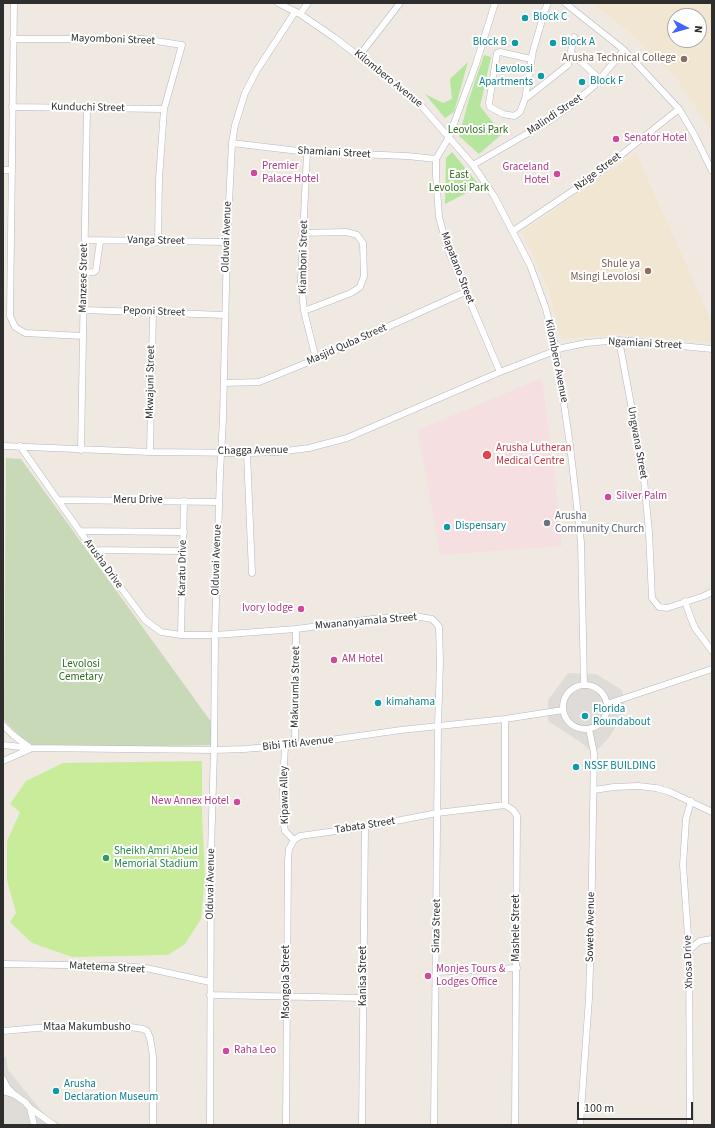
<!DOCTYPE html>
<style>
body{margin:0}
#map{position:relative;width:715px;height:1128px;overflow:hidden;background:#efe9e1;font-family:"Source Sans 3",sans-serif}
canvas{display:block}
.frame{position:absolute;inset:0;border:4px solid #2e2e2e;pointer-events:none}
.north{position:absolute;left:667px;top:8px;width:40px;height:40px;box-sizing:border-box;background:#fff;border:1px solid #ababab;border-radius:50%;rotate:96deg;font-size:11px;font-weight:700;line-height:16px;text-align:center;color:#2e2e2e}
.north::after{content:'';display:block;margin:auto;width:14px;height:18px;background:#4264fb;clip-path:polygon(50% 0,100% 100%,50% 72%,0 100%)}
.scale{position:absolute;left:577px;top:1102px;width:116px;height:18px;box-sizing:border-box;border:2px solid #2e2e2e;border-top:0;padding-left:5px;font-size:12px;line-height:14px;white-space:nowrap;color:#2e2e2e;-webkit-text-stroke:3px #fff;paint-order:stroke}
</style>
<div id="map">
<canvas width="715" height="1128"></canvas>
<div class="frame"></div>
<div class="north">N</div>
<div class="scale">100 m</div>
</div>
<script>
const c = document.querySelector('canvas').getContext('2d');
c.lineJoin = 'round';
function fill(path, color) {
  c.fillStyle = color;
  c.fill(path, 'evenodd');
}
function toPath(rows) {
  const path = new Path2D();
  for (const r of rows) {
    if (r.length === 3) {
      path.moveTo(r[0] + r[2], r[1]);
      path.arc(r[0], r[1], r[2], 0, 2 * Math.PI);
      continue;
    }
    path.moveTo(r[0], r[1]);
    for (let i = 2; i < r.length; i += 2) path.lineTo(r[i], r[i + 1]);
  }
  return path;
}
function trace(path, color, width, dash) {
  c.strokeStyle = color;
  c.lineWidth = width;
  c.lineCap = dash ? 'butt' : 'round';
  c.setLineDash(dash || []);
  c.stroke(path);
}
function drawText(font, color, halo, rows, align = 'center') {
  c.font = font + ' "Source Sans 3",sans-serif';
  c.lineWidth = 4;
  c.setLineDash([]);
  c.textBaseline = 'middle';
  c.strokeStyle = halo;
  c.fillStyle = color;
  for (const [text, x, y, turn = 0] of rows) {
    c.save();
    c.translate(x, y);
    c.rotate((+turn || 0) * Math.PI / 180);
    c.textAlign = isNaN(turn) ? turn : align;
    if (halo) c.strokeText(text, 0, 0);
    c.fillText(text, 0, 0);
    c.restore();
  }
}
fill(toPath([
 [591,3,712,3,712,132,676,78,625,28],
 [675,16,699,16,699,40,675,40],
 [636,153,712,322,712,343,619,334,561,339,549,291,522,232]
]), '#f0e6d1');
fill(toPath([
 [542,378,555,480,562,546,440,555,418,430]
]), '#f5dfe0');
fill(toPath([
 [484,55,491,57,480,106,502,134,479,154,459,136,469,99],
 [468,62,454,112,445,118,425,94,443,103,452,99,450,79],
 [452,152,480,186,445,204,446,158]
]), '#b6e59e');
fill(toPath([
 [6,458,21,459,217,730,217,745,32,749,4,720]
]), '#c8d9b8');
fill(toPath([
 [202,761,202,815,205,876,201,919,185,944,168,955,72,957,32,943,10,922,16,913,7,880,7,841,20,812,10,804,26,781,63,763]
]), '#c9ec9a');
fill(toPath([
 [568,673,596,674,622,690,626,711,608,739,594,753,580,742,548,721,548,700],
 [3,1057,6,1057,8,1070,44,1114,61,1125,3,1125]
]), '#dfdcd8');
const street = toPath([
 [14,3,10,316,15,327,25,333,83,336],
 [278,3,300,14,335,38,418,102,473,165,494,196,530,265,546,309,556,350,570,445,581,542,584,685],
 [495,3,476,64,449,137,436,159,436,175,439,217,448,250,500,372],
 [565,3,624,50,679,109,695,136,712,171],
 [300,14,308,3],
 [13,39,143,39,182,45,164,109,159,179,158,242],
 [571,53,600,79],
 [359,56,400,3],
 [531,59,500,52,497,53,489,103,490,107,503,114,514,116,520,112,525,99,533,51,545,10,548,3],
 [525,99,568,65,574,37],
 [12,107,164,109],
 [232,143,307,152,407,156,436,159],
 [307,152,301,281,304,311,316,359],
 [473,165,549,121,569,107,594,86,624,50],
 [3,170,12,170],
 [513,231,592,178,679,109],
 [302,233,346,232,357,235,363,243,364,276,360,287,351,293,304,311],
 [85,240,227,242],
 [84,273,94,272,96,270,100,241],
 [84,310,225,315],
 [619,340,643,469,649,532,652,598,659,607,667,608,704,596,712,592],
 [224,383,259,382,267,379,316,359,465,292],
 [3,446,150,452,247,453,278,452,309,448,347,438,500,372,562,348,586,343,619,340,712,349],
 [20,446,93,550,145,620,161,632,181,635,215,635,296,629,381,618,415,616,432,619,437,624,439,627,440,662,438,726,434,1125],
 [81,450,87,107],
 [150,452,153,312],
 [247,453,252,573],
 [58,500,219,502],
 [80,531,184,532],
 [93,550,183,551],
 [685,601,690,616,695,628,712,651],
 [181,635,184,501],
 [585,707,22],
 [607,704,712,669],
 [3,725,13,735,29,747],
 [3,745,31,748,214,750,244,749,295,745,401,730,505,719,563,710],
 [295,745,296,629],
 [285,746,283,784,284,825,285,831,294,840],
 [3,761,30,749],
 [594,790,614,787,638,786,656,788,670,792,712,812],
 [505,805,505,719],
 [689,950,700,941,712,939],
 [3,964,123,966,146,968,210,982],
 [436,972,517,968],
 [210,995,363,998],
 [3,1031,37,1028,93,1026,124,1026,143,1029,147,1031,150,1038,153,1056,153,1125],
 [3,1079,7,1087,14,1094],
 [3,1091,15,1095,25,1102,30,1108,34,1125],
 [30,1108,54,1125],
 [210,1125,211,852,214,750,215,635,220,473,223,419,227,242,232,143,235,125,245,93,257,70,295,12],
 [286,1125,288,860,289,849,294,840,300,836,307,835,365,827,437,813,505,805,513,810,517,816,515,1125],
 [362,1125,365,827],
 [580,1125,589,998,591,936,594,753,589,729],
 [690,1125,689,950,683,865,686,819,691,801]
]);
trace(street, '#b4b7c1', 7);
trace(street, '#fff', 6);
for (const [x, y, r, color] of [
 [525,18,4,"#0f9aa8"],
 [515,43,4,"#0f9aa8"],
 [553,43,4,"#0f9aa8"],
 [684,59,4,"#8d6e63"],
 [541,76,4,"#0f9aa8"],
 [582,82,4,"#0f9aa8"],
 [616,139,4,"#d1479c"],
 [254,173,4,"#d1479c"],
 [557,174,4,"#d1479c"],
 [648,271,4,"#8d6e63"],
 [487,455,5,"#e0444e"],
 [608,497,4,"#d1479c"],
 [547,523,4,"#6b7280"],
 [447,527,4,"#0f9aa8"],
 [301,609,4,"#d1479c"],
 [334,660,4,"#d1479c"],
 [378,703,4,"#0f9aa8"],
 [585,716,4,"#0f9aa8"],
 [576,767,4,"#0f9aa8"],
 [237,802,4,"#d1479c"],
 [106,858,4,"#2e9e5b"],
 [428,976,4,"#d1479c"],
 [226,1051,4,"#d1479c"],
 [56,1091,4,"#0f9aa8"]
]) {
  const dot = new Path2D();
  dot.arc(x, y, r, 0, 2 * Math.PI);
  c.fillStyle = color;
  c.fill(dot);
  trace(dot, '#fff', 1.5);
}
drawText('11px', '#0d838f', '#fff', [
 ["Block C",533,18],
 ["Block B",507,43,"right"],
 ["Block A",561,43],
 ["Levolosi",533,70,"right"],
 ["Apartments",533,83,"right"],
 ["Block F",590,82],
 ["Dispensary",455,527],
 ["kimahama",386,703],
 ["Florida",593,710],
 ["Roundabout",593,723],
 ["NSSF BUILDING",584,767],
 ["Arusha",64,1085],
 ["Declaration Museum",64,1098]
], 'left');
drawText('11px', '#2e2e2e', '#fff', [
 ["Mayomboni Street",113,40,2],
 ["Kilombero Avenue",388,79,39],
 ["Kunduchi Street",88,108,1],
 ["Malindi Street",555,115,-34],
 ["Shamiani Street",334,153,3],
 ["Nzige Street",598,172,-37],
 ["Olduvai Avenue",227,237,-88],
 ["Vanga Street",156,241,1],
 ["Kiamboni Street",304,257,-89],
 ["Mapatano Street",457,268,69],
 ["Manzese Street",84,278,-89],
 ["Peponi Street",154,312,2],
 ["Ngamiani Street",645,344,3],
 ["Masjid Quba Street",347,345,-24],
 ["Kilombero Avenue",556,361,79],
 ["Mkwajuni Street",151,382,-89],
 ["Ungwana Street",637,443,80],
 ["Chagga Avenue",253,451,-1],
 ["Meru Drive",138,501],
 ["Olduvai Avenue",217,560,-88],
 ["Arusha Drive",103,564,54],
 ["Karatu Drive",183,568,-89],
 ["Mwananyamala Street",366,622,-5],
 ["Makurumla Street",296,687,-89],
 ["Bibi Titi Avenue",298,744,-6],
 ["Kipawa Alley",285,795,-91],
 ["Tabata Street",365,826,-9],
 ["Olduvai Avenue",211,884,-89],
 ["Sinza Street",437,926,-89],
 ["Soweto Avenue",591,927,-89],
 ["Mashele Street",517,928,-90],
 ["Xhosa Drive",689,962,-92],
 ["Matetema Street",107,968,3],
 ["Kanisa Street",364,976,-90],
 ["Msongola Street",287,982,-90],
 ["Mtaa Makumbusho",87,1028]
]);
drawText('11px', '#785e54', '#fff', [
 ["Arusha Technical College",676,59],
 ["Shule ya",640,265],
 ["Msingi Levolosi",640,278]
], 'right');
drawText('11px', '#2c6e1b', '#fff', [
 ["Leovlosi Park",478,131],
 ["East",459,176],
 ["Levolosi Park",459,189],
 ["Levolosi",81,665],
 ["Cemetary",81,678]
]);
drawText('11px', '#b23c85', '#fff', [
 ["Senator Hotel",624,139],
 ["Premier",262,167],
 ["Palace Hotel",262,180],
 ["Graceland",549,168,"right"],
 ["Hotel",549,181,"right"],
 ["Silver Palm",616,497],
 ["Ivory lodge",293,609,"right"],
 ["AM Hotel",342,660],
 ["New Annex Hotel",229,802,"right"],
 ["Monjes Tours &",436,970],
 ["Lodges Office",436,983],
 ["Raha Leo",234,1051]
], 'left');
drawText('11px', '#be3a42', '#fff', [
 ["Arusha Lutheran",496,449],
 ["Medical Centre",496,462]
], 'left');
drawText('11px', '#5b616d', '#fff', [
 ["Arusha",555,517],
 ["Community Church",555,530]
], 'left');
drawText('11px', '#27864d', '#fff', [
 ["Sheikh Amri Abeid",114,852],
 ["Memorial Stadium",114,865]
], 'left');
</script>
